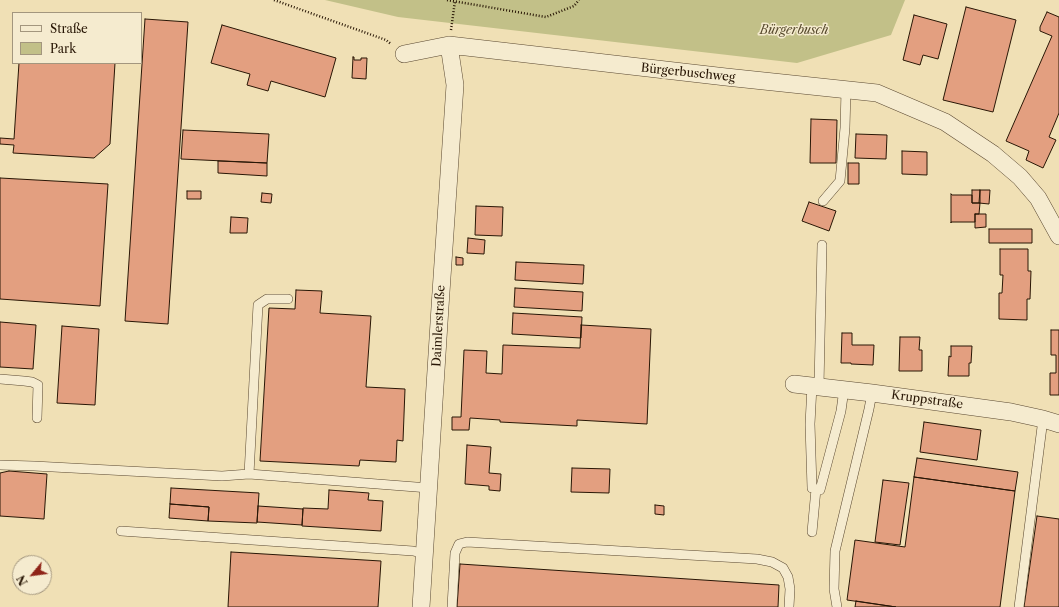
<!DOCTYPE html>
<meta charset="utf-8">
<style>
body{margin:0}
#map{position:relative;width:1059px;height:607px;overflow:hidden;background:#f0e0b5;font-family:"Libre Caslon Text",serif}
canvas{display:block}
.legend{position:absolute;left:12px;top:12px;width:130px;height:52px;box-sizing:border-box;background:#f5ebcf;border:1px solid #a3967e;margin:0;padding:5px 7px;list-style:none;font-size:12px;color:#281605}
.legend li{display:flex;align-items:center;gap:8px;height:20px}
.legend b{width:20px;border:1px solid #a3967e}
.north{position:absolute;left:12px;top:555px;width:40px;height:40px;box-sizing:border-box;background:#f5ebcf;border:1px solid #a3967e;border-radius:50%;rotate:241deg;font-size:11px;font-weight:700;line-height:16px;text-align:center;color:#281605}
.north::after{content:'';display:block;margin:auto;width:14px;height:18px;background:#8f2418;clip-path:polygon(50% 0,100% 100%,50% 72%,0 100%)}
</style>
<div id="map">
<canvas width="1059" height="607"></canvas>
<ul class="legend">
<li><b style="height:5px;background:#f5ebcf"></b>Straße</li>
<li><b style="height:11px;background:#c2c088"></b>Park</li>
</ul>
<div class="north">N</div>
</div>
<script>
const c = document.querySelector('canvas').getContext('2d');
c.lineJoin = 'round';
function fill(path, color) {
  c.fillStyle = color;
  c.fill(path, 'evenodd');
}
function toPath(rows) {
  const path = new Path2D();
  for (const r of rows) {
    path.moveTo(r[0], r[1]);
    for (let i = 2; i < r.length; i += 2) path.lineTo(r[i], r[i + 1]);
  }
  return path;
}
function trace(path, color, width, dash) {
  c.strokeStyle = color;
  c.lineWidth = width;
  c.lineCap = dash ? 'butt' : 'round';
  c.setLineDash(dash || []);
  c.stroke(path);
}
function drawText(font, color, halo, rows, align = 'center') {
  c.font = font + ' "Libre Caslon Text",serif';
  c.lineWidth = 3;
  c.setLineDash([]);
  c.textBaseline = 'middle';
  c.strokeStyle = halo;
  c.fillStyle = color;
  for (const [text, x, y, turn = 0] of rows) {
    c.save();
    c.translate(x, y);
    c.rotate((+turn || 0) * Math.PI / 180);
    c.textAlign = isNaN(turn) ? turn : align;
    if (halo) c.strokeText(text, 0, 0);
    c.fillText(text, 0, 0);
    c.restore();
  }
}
fill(toPath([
 [325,0,905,0,891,35,797,63,398,17]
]), '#c2c088');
const building = toPath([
 [966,7,1016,20,993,112,943,100,966,7],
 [1047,12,1059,17,1059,113,1049,137,1056,140,1043,168,1026,160,1029,151,1006,141,1052,36,1040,31,1040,27,1047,12],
 [914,15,947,24,938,59,923,55,920,65,903,60,914,15],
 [145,19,188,22,168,324,125,321,145,19],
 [222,25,336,58,325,97,271,81,268,91,247,85,250,74,211,63,222,25],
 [353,57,354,57,354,60,361,60,361,58,367,58,366,79,352,78,353,57],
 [19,63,115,63,110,144,94,158,13,153,14,145,0,144,0,138,14,139,19,63],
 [811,119,837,120,836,163,810,163,811,119],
 [183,130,269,134,267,163,181,159,183,130],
 [856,134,887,135,886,159,855,158,856,134],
 [902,151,927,152,927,175,902,174,902,151],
 [218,161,267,163,267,176,218,173,218,161],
 [848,163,859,163,859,184,848,184,848,163],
 [0,178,108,184,100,306,0,299,0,178],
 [972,190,980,190,980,203,972,203,972,190],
 [980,190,990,190,989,204,979,203,980,190],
 [187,191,201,191,201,199,187,199,187,191],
 [262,193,272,194,271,203,261,202,262,193],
 [951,194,952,195,972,195,972,203,980,203,979,214,975,214,975,222,951,222,951,223,951,194],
 [809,202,836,211,829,231,802,221,809,202],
 [476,206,503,207,502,236,475,235,476,206],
 [975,214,986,214,986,227,975,228,975,214],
 [231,217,248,218,247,233,230,233,231,217],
 [989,229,1032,229,1032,243,989,243,989,229],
 [468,238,485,240,484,254,467,253,468,238],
 [1000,249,1028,249,1028,271,1031,271,1030,299,1027,299,1027,320,999,319,999,293,1002,293,1003,275,1000,275,1000,249],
 [456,257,463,258,463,265,456,265,456,257],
 [516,262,584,265,583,284,515,280,516,262],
 [515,288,583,292,582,311,514,307,515,288],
 [296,290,322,291,320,313,371,316,366,387,405,389,403,441,397,440,396,462,360,460,359,466,260,461,269,308,295,309,296,290],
 [513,313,582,317,581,338,512,334,513,313],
 [0,322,36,325,33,369,0,367,0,322],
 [581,325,651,329,647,424,577,420,577,426,500,422,500,420,470,418,469,430,452,430,452,417,461,417,464,350,487,351,486,373,502,374,503,345,580,348,581,325],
 [62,326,99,329,95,405,57,403,62,326],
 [1051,330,1059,330,1059,395,1050,395,1050,373,1056,373,1056,355,1051,355,1051,330],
 [842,333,852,333,852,345,874,345,873,365,851,364,851,363,841,363,842,333],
 [900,337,920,337,919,350,922,350,922,371,899,371,900,337],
 [951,346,972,346,971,363,969,363,969,376,948,376,949,356,951,357,951,346],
 [924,422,981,430,977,460,920,452,924,422],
 [467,445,491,447,489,473,501,474,500,491,489,490,489,486,465,484,467,445],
 [917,458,1018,472,1015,491,914,477,917,458],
 [572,468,610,469,609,493,571,492,572,468],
 [9,471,47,474,44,519,0,516,0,473,9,471],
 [914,477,1015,491,1000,607,896,607,847,600,855,540,905,547,914,477],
 [883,480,909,483,900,545,875,542,883,480],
 [171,488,259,493,257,523,208,521,209,507,170,504,171,488],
 [329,490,369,493,368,500,383,501,381,531,302,526,303,508,328,509,329,490],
 [170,504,209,507,208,521,169,518,170,504],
 [655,505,664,506,664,515,655,514,655,505],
 [258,506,303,509,302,525,257,522,258,506],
 [1037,516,1059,519,1059,607,1024,607,1037,516],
 [231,552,381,561,378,607,228,607,231,552],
 [460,564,779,585,778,607,457,607,460,564],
 [856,601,896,607,855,607,856,601]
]);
fill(building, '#e39f80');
trace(building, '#281605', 1);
const lane = toPath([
 [823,201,840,181,845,128,846,90],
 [0,379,24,381,32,382,38,385,37,418],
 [812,386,810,424,812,488,820,490,841,411,844,389],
 [819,386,822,245],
 [0,465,34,466,222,476,249,474,429,488],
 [249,474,258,305,267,299,288,299],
 [121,531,413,551,425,554],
 [812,532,816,489],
 [452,607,455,553,459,544,467,542,757,559,772,562,783,568,788,577,790,589,789,607],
 [837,607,834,589,835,551,869,409,872,393],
 [1019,607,1043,419]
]);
const street = toPath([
 [404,54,449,45,726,77,877,93,945,122,993,154,1020,177,1038,198,1059,236],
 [794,384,872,393,1011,412,1043,419,1059,424],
 [421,607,440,307,455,85,449,45]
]);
trace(lane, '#5a4831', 10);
trace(street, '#5a4831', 18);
trace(toPath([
 [274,0,386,40,391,44],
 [447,0,546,17,574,6,579,0],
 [451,30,455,1]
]), '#281605', 2.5, [1, 2]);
trace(lane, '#f5ebcf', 9);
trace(street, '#f5ebcf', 17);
drawText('italic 12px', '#56492c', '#f5ebcf', [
 ["Bürgerbusch",794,31]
]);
drawText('12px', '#281605', '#f5ebcf', [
 ["Bürgerbuschweg",688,73,6],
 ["Daimlerstraße",439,326,-87],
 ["Kruppstraße",927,400,8]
]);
</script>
